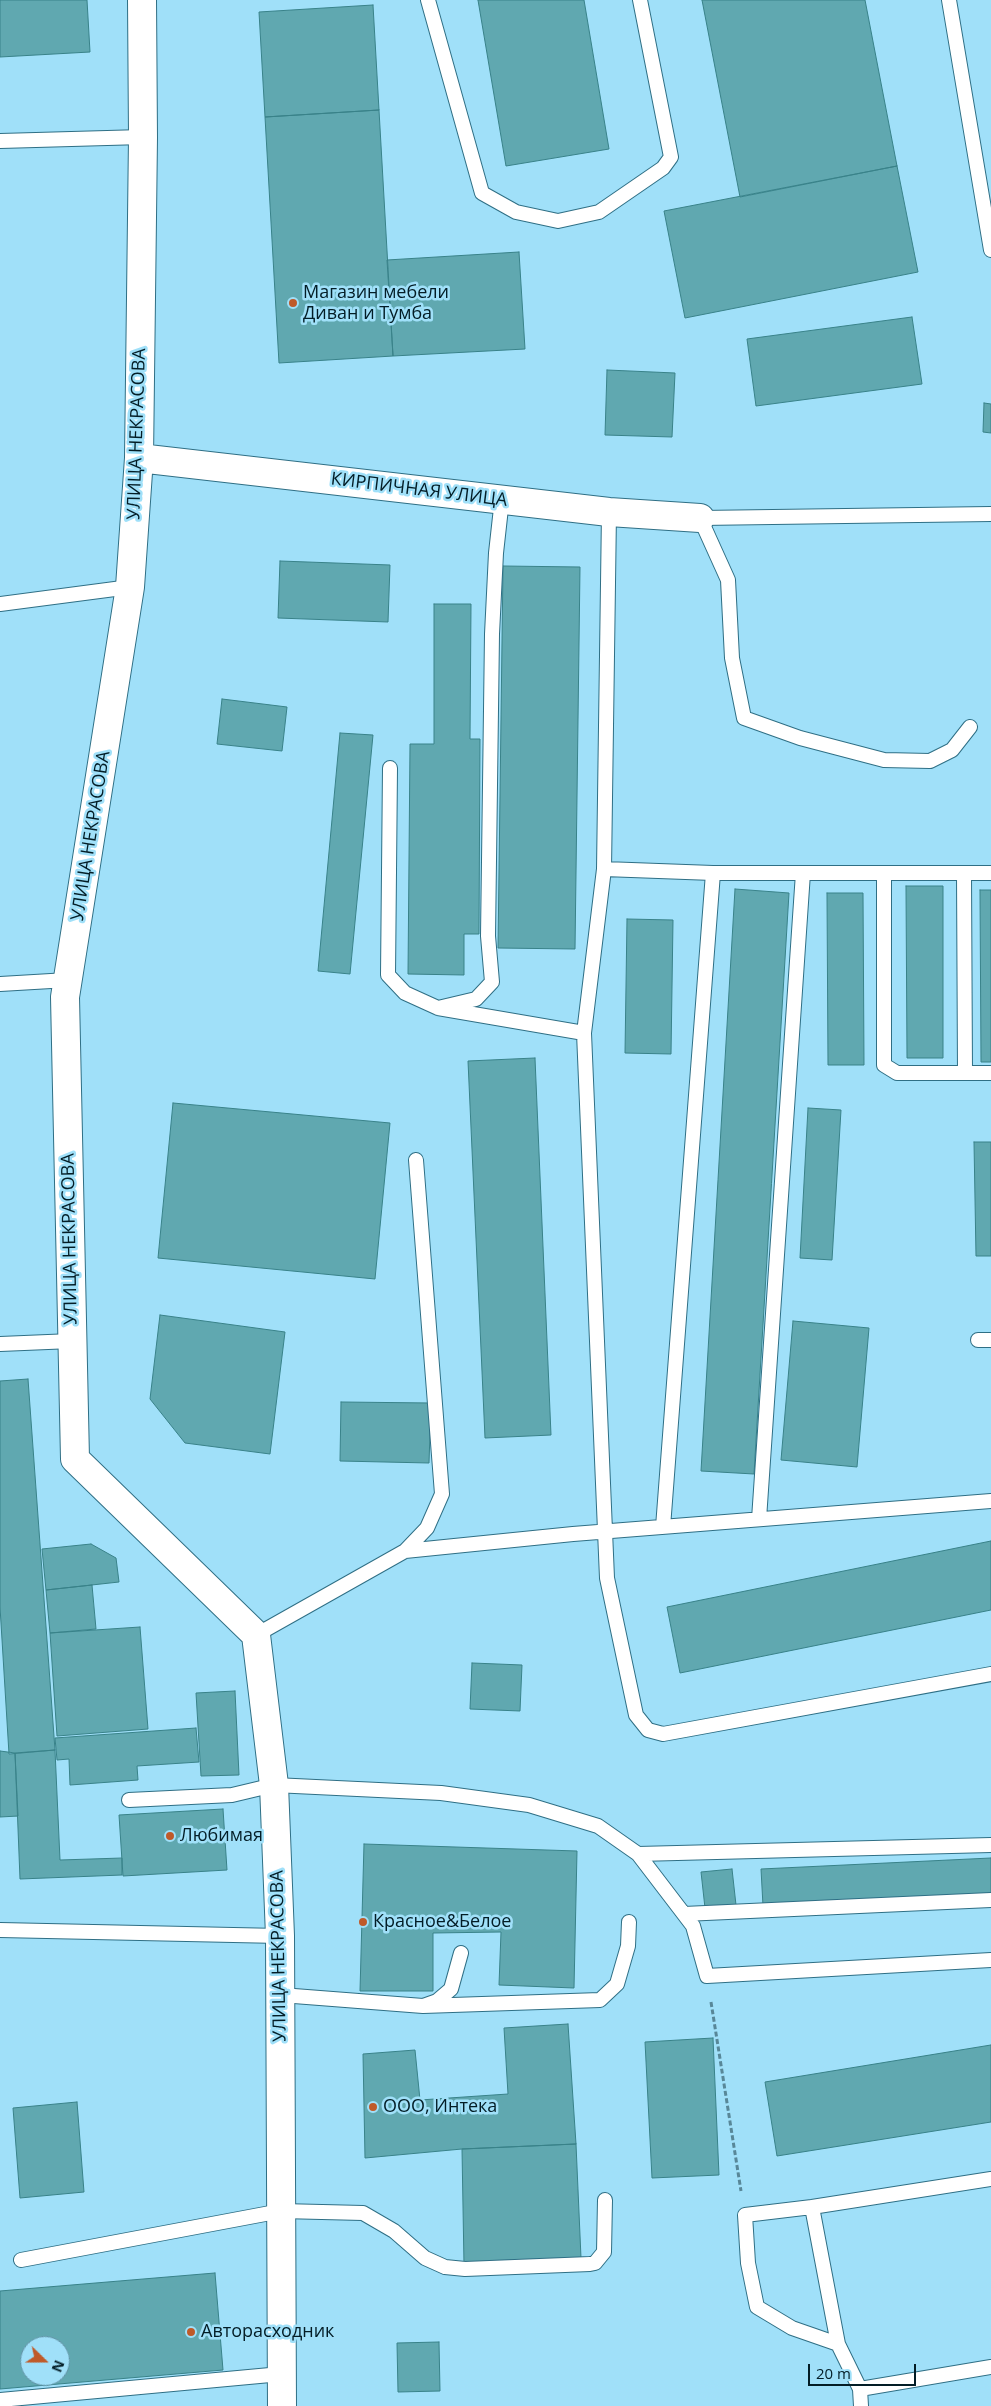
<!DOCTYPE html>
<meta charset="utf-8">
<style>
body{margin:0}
#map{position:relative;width:991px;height:2406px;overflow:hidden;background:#a0e0f9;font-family:"Open Sans",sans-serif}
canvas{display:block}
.north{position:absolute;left:20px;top:2336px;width:50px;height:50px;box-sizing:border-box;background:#a0e0f9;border:1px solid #6192a5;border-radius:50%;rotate:112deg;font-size:14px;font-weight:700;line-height:20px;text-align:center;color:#031d26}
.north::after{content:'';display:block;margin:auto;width:18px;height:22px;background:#bf5a29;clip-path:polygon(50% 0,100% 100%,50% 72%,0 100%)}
.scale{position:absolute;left:808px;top:2364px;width:108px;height:22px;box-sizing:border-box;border:2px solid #031d26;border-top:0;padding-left:6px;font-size:15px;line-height:18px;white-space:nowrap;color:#031d26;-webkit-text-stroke:4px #a0e0f9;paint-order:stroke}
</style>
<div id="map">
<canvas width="991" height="2406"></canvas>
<div class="north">N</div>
<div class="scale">20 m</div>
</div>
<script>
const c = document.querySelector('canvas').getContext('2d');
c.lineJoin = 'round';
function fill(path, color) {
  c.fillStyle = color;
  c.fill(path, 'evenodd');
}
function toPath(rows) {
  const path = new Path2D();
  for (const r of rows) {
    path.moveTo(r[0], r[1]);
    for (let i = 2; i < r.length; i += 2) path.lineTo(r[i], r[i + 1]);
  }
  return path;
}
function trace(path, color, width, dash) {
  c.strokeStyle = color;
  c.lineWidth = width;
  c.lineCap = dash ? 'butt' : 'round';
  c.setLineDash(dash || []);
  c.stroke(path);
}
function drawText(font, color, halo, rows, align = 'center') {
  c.font = font + ' "Open Sans",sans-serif';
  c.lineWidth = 5;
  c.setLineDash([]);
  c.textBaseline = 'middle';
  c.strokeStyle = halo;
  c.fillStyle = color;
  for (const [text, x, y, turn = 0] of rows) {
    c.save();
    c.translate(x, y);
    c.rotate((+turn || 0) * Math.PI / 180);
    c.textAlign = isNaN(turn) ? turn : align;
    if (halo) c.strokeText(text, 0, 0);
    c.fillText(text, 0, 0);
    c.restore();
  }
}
const building = toPath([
 [0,0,87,0,90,52,0,57,0,0],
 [478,0,584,0,609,149,506,166,478,0],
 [702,0,865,0,897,166,740,197,702,0],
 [373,5,379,110,265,117,259,12,373,5],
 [379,110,393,356,279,363,265,117,379,110],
 [897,166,918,272,685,318,664,211,897,166],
 [519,252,525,349,393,356,387,260,519,252],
 [912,317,922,384,756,406,747,339,912,317],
 [607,370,675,373,672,437,605,435,607,370],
 [984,403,991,404,991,433,983,432,984,403],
 [280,561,390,565,388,622,278,618,280,561],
 [503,566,580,567,575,949,498,948,503,566],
 [434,604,471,604,470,739,480,739,479,934,464,934,464,975,408,974,410,744,434,744,434,604],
 [222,699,287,707,282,751,217,744,222,699],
 [340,733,373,735,350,974,318,971,340,733],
 [906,886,943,886,943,1058,907,1058,906,886],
 [735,889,789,893,754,1474,701,1471,735,889],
 [980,890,991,890,991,1062,981,1062,980,890],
 [827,893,863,893,864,1065,828,1065,827,893],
 [627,919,673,920,671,1054,625,1053,627,919],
 [535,1058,551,1435,485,1438,468,1061,535,1058],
 [173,1103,390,1123,375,1279,158,1258,173,1103],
 [808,1108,841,1110,832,1260,800,1258,808,1108],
 [974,1142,991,1142,991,1256,976,1256,974,1142],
 [160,1315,285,1332,270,1454,185,1443,150,1399,160,1315],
 [793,1321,869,1328,857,1467,781,1460,793,1321],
 [28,1379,55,1750,9,1754,0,1607,0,1381,28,1379],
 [341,1402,431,1403,429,1463,340,1461,341,1402],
 [991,1541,991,1610,680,1673,667,1607,991,1541],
 [91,1544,116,1558,119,1582,46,1590,42,1549,91,1544],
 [92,1585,96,1629,50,1633,46,1590,92,1585],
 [140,1627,148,1729,57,1736,50,1633,140,1627],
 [472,1663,522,1665,520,1711,470,1709,472,1663],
 [235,1691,239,1775,201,1776,196,1693,235,1691],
 [196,1728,199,1762,137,1766,138,1780,70,1785,69,1759,57,1760,55,1738,196,1728],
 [55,1750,60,1860,122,1858,122,1875,20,1879,15,1753,55,1750],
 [0,1751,15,1753,18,1816,0,1817,0,1751],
 [223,1809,227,1870,123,1876,119,1815,223,1809],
 [364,1844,577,1851,574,1988,499,1985,501,1932,433,1933,433,1991,360,1991,364,1844],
 [991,1858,991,1895,763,1906,761,1869,991,1858],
 [732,1869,736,1905,705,1908,701,1872,732,1869],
 [568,2024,576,2144,462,2149,365,2158,363,2054,415,2050,420,2100,508,2094,504,2028,568,2024],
 [713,2038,719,2175,652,2178,645,2042,713,2038],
 [991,2045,991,2122,777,2156,765,2082,991,2045],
 [77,2102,84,2192,20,2198,13,2108,77,2102],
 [576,2144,581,2258,464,2265,462,2149,576,2144],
 [215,2273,223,2370,0,2389,0,2291,215,2273],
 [30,2346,60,2346,60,2376,30,2376,30,2346],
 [439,2342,440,2391,398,2392,397,2343,439,2342]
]);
fill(building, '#60a8b0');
trace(building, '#398289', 1);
const service = toPath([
 [428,0,482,193,516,212,558,221,599,212,663,168,671,157,640,0],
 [949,0,991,250],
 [0,141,143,137],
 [609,512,604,869,584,1033,607,1578,636,1715,648,1730,663,1734,991,1674],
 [0,604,130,587],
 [970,727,952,750,930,761,884,760,800,738,744,718,732,658,728,580,700,518,991,514],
 [390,768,388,975,405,993,438,1008,584,1033],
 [604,869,713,873,991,873],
 [884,873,884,1065,897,1073,991,1073],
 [964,874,965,1073],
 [0,984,68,980],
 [438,1008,476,999,492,982,488,936,492,634,496,553,502,499],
 [978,1340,991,1340],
 [0,1344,72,1341],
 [759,1519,803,873],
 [663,1527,713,873],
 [405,1551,427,1528,442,1494,416,1160],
 [256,1635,405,1551,573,1534,991,1501],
 [129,1800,232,1795,274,1785,441,1793,529,1805,598,1826,638,1854,693,1926,707,1976,991,1960],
 [638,1854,991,1845],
 [684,1914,991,1900],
 [0,1930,280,1936],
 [281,1995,423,2006,437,2001,451,1989,461,1953],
 [423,2006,600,2000,617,1984,628,1946,629,1922],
 [812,2207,745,2215,748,2263,757,2307,792,2328,838,2344],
 [21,2260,281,2211,363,2213,394,2231,425,2258,445,2267,465,2269,590,2264,595,2263,604,2252,605,2200],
 [860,2389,991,2367],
 [0,2400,281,2374],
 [861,2406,860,2389,838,2344,812,2207,991,2179]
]);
const minor = toPath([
 [142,0,143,137,139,458,130,587,65,997,75,1459,256,1635,274,1785,280,1936,282,2406],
 [139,458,609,512,700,518]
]);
trace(service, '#2f6f85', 16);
trace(minor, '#2f6f85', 30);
trace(toPath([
 [711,2002,741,2191]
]), '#588798', 3, [5, 2.5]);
trace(service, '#fff', 14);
trace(minor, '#fff', 28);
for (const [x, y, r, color] of [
 [293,303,5,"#bf5a29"],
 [170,1836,5,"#bf5a29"],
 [363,1922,5,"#bf5a29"],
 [373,2107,5,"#bf5a29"],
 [191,2332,5,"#bf5a29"]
]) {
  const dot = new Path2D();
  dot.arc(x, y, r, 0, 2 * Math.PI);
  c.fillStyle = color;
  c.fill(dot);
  trace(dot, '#a0e0f9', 2);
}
drawText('18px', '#031d26', '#a0e0f9', [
 ["Магазин мебели",303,293],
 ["Диван и Тумба",303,314],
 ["Любимая",180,1836],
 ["Красное&Белое",373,1922],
 ["ООО, Интека",383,2107],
 ["Авторасходник",201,2332]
], 'left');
drawText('18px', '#031d26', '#a0e0f9', [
 ["УЛИЦА НЕКРАСОВА",137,434,-88],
 ["КИРПИЧНАЯ УЛИЦА",419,490,7],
 ["УЛИЦА НЕКРАСОВА",91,836,-81],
 ["УЛИЦА НЕКРАСОВА",70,1239,-91],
 ["УЛИЦА НЕКРАСОВА",279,1956,-91]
]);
</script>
